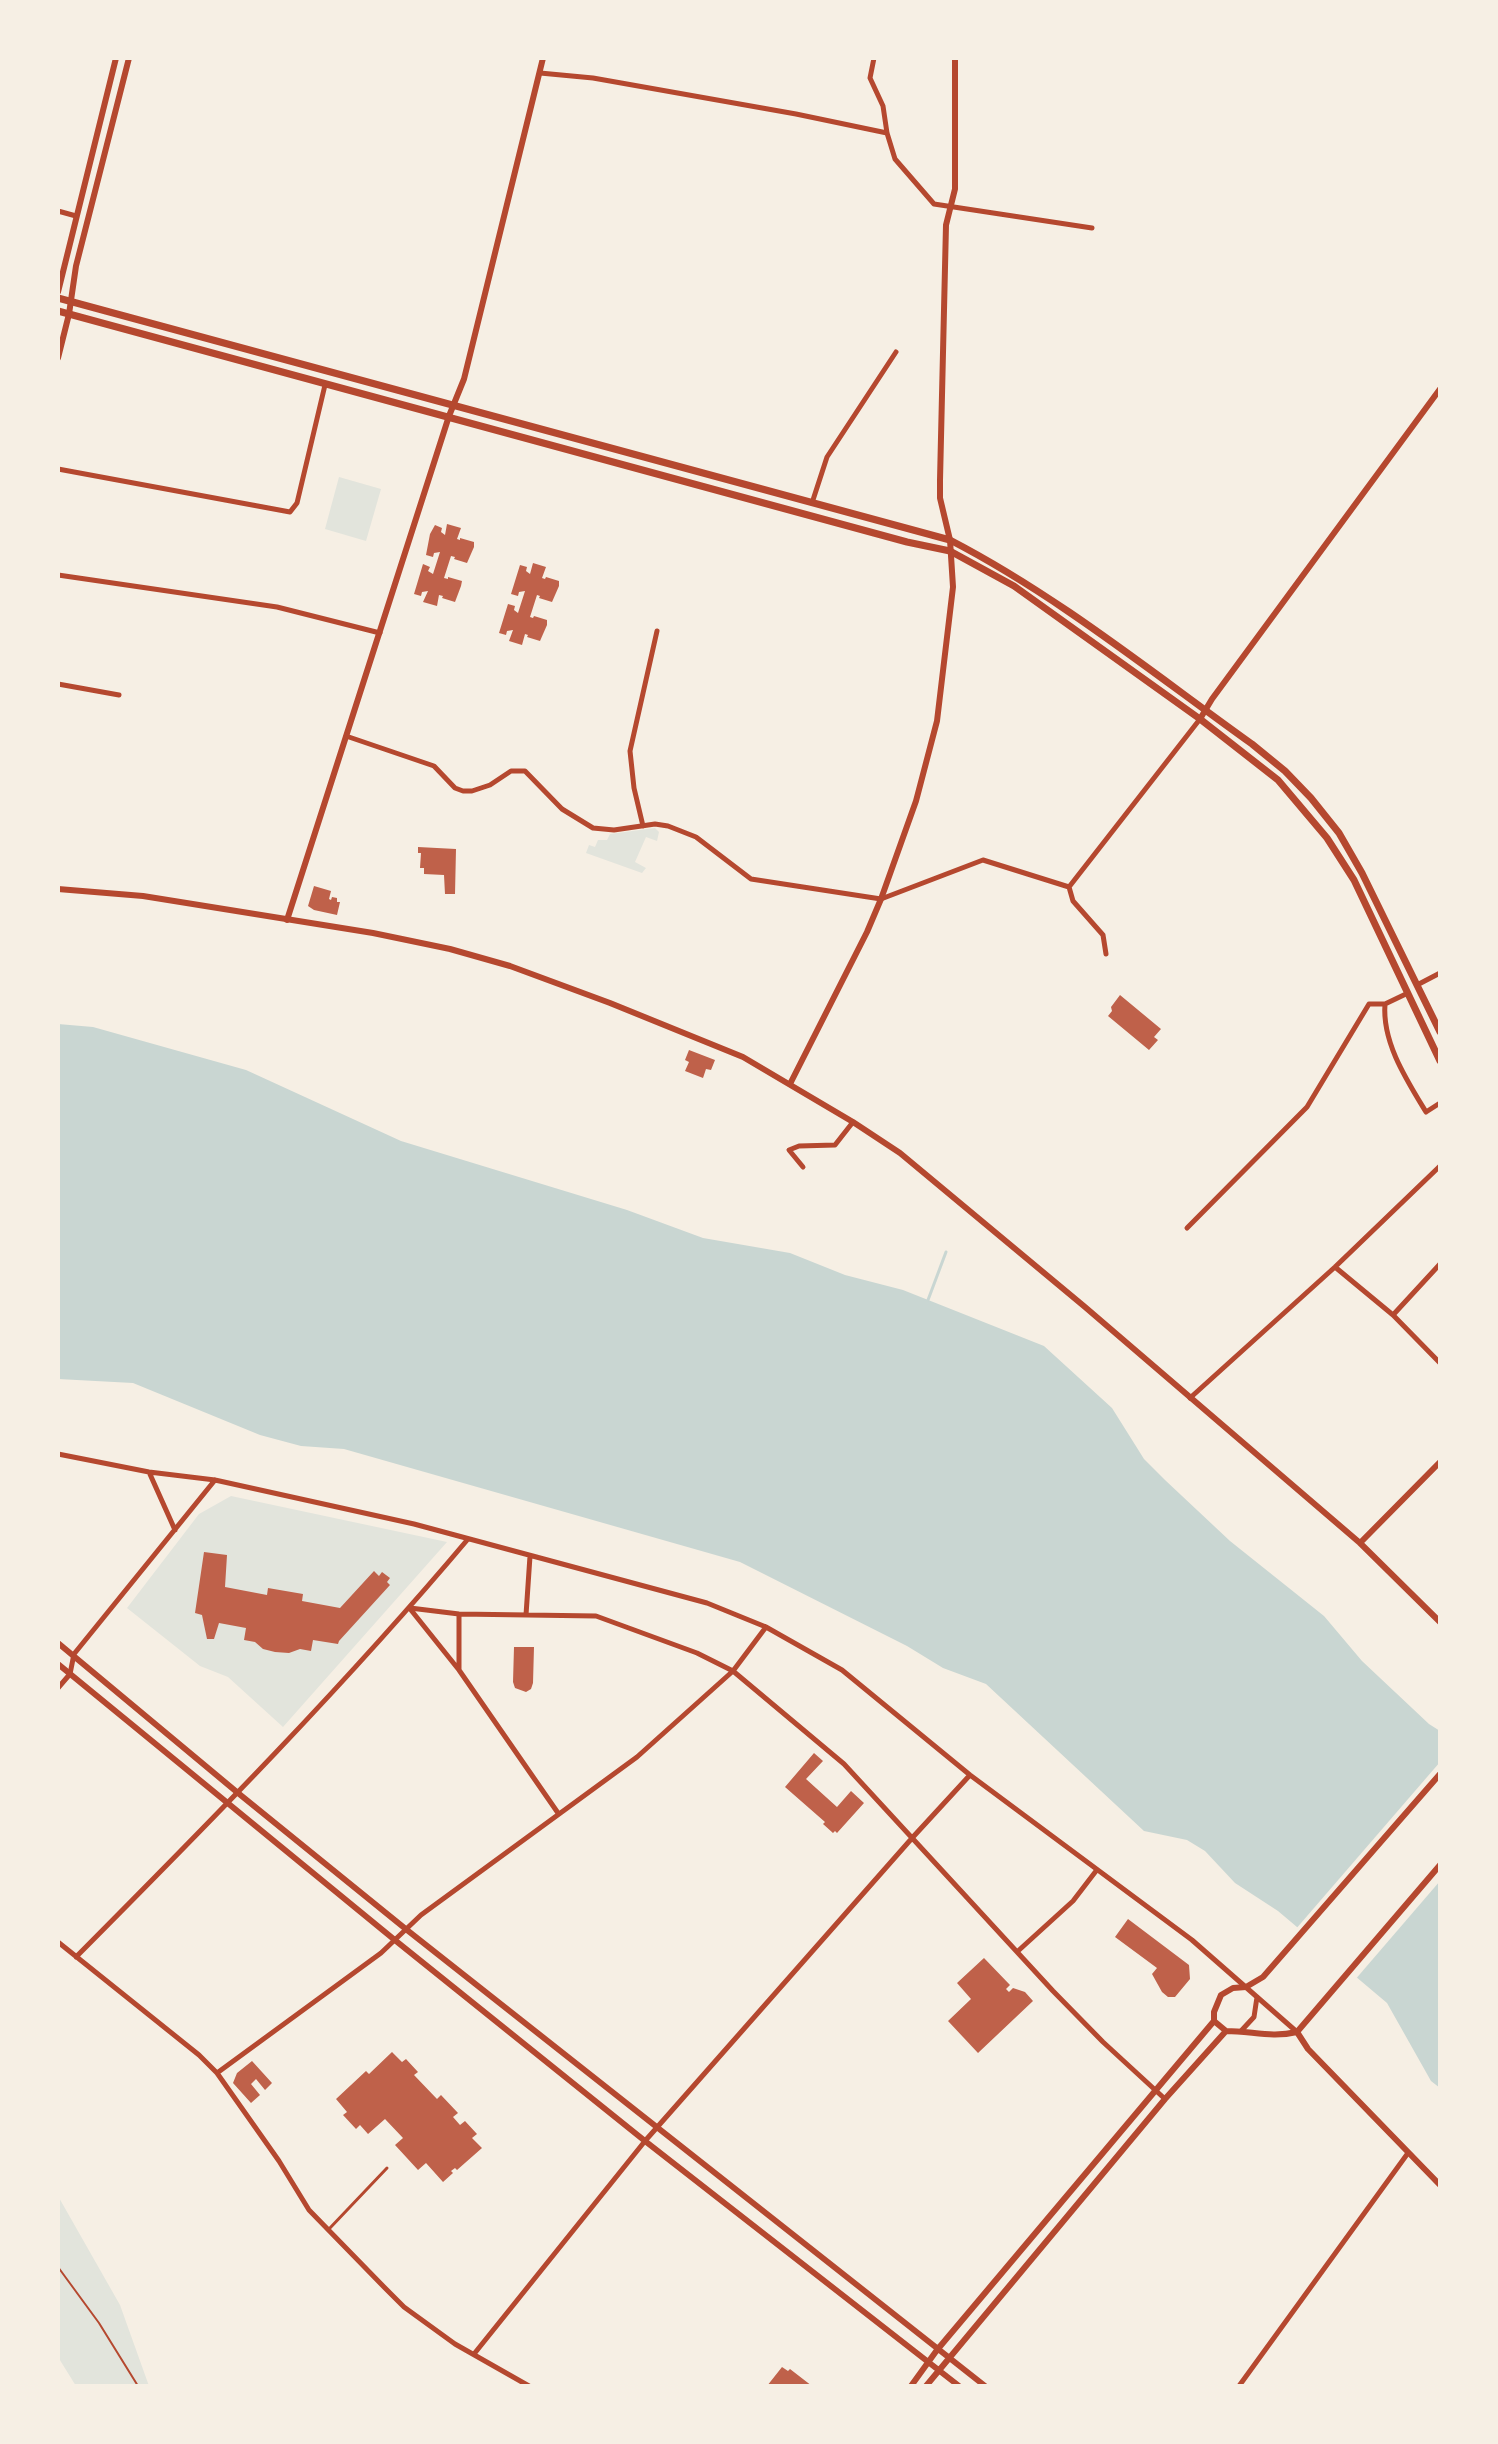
<!DOCTYPE html>
<html>
<head>
<meta charset="utf-8">
<style>
  body { margin:0 }
  #map { position:relative; width:1498px; height:2444px; overflow:hidden; background:#f6efe4; font-family:Inter,sans-serif }
  canvas { display:block }
  .frame { position:absolute; inset:0; border:60px solid #f6efe4; pointer-events:none }
</style>
</head>
<body>
<div id="map">
<canvas width="1498" height="2444"></canvas>
<div class="frame"></div>
</div>
<script>
const ctx = document.querySelector('canvas').getContext('2d');
ctx.lineJoin = 'round';
function fill(path, color) { ctx.fillStyle = color; ctx.fill(path, 'evenodd'); }
function trace(path, color, width, dash) { ctx.strokeStyle = color; ctx.lineWidth = width; ctx.lineCap = dash ? 'butt' : 'round'; ctx.setLineDash(dash || []); ctx.stroke(path); }
const green = new Path2D(`
  M339,477L381,489L366,541L325,529Z
  M655,828L659,832L657,841L646,837L635,862L646,868L642,873L586,853L589,845L595,847L598,840H607L610,834Z
  M231,1496L447,1542L283,1727L228,1677L200,1666L127,1608L199,1514Z
  M58,2196L120,2305L149,2386H76L58,2357Z`);
const water = new Path2D(`
  M58,1024L93,1027L246,1070L401,1141L627,1210L703,1238L790,1253L845,1275L903,1290L1044,1346L1112,1408L1144,1459L1165,1480L1230,1541L1324,1616L1362,1661L1429,1724L1440,1731V2088L1431,2081L1387,2003L1278,1911L1235,1883L1205,1851L1187,1840L1144,1831L986,1684L943,1668L907,1646L740,1562L344,1449L301,1446L260,1435L133,1383L58,1379Z`);
const pier = new Path2D(`
  M1440,1762V1881L1354,1981L1295,1930Z`);
const stream = new Path2D(`
  M928,1300L946,1252`);
const building = new Path2D(`
  M447,524L461,528L457,539L460,540V538L474,542V547L467,563L454,559L455,557L451,556L444,578L448,579V577L462,581L461,586L455,602L442,598L443,596L439,595L437,606L423,602L428,591L422,592L421,596L414,594L423,564L430,567L428,571L433,574L440,552L434,553L433,557L426,555L430,534L435,525L442,528L441,532L445,535Z
  M533,563L546,567L542,578L545,579L546,577L559,581V586L552,602L539,598L540,596L537,595L530,617L533,618L534,616L547,620V625L540,641L527,637L528,635L525,634L522,645L509,641L513,630L507,631L506,635L499,633L508,604L515,606L514,610L518,613L525,591L519,592L518,596L511,594L520,565L527,567L526,571L530,574Z
  M418,847L456,849L455,894H445L444,875L424,874V868H420L421,853H418Z
  M314,886L331,891L329,899L331,900L332,897L337,898V902H340L337,915L314,910L308,906Z
  M1120,995L1161,1029L1154,1037L1158,1040L1149,1050L1108,1016L1112,1011L1111,1007Z
  M689,1050L715,1060L711,1070L706,1069L703,1078L685,1071L689,1062L685,1060Z
  M204,1552L227,1555L225,1587L267,1595L268,1588L303,1594L302,1601L340,1608L374,1571L379,1576L382,1572L390,1578L387,1582L390,1585L339,1641L338,1644L313,1640L311,1651L300,1649L289,1653L275,1652L263,1649L255,1642L244,1640L246,1628L219,1623L214,1639H207L202,1615L195,1613Z
  M514,1647H534L533,1683L531,1689L526,1692L515,1688L513,1682Z
  M814,1753L823,1761L806,1779L837,1807L851,1791L864,1803L837,1833L835,1831L833,1833L823,1824L825,1822L785,1787Z
  M1128,1919L1189,1965L1190,1979L1175,1997H1168L1162,1992L1152,1974L1157,1968L1115,1937Z
  M984,1958L1010,1985L1006,1989L1009,1992L1013,1988L1025,1992L1033,2001L978,2053L948,2021L971,1999L957,1983Z
  M392,2052L402,2062L406,2059L418,2072L414,2075L437,2099L441,2095L458,2113L453,2117L460,2125L465,2121L477,2134L472,2138L482,2148L457,2170L455,2168L451,2171L453,2173L443,2182L426,2163L418,2170L395,2145L403,2138L385,2119L368,2134L360,2125L356,2129L343,2115L347,2112L336,2099L366,2071L369,2074Z
  M252,2061L272,2083L265,2090L256,2079L251,2084L260,2095L251,2103L233,2083L237,2073Z
  M782,2367L788,2371L790,2369L812,2386H767Z`);
const path = new Path2D(`
  M58,2267L99,2323L138,2386`);
const pedestrian = new Path2D(`
  M329,2229L387,2168`);
const minor = new Path2D(`
  M874,58L870,78L883,106L887,133L895,159L934,204L1092,228
  M540,73L593,78L796,114L887,133
  M58,211L76,216
  M58,469L290,512L297,503L325,385
  M812,503L827,457L896,352
  M58,575L277,607L380,633
  M58,684L119,695
  M346,736L434,766L455,788L463,791H472L490,785L511,771H525L562,809L593,828L614,830L655,824L668,826L696,837L751,879L881,899L983,860L1069,887
  M643,826L634,788L630,751L657,631
  M1069,887L1200,719
  M1069,887L1073,901L1103,935L1106,954
  M1417,985L1440,973
  M1385,1004C1382,1042 1406,1079 1426,1112L1440,1103
  M803,1167L789,1150L799,1146L835,1145L853,1122
  M1187,1228L1307,1107L1369,1004H1385L1408,993
  M1335,1267L1393,1315L1440,1363
  M1393,1315L1440,1264
  M1190,1398L1335,1267L1440,1166
  M58,1454L149,1472L215,1480L414,1524L707,1603L766,1627L842,1670L970,1775L1192,1940L1297,2032
  M149,1472L175,1530
  M410,1608L459,1614L596,1616L697,1653L733,1671L844,1764L1053,1991L1103,2042L1165,2099
  M411,1610L459,1670L558,1813
  M526,1615L530,1556
  M459,1669V1614
  M58,1688L70,1674L74,1654L215,1480
  M58,1942L199,2055L217,2073L279,2161L309,2210L384,2287L404,2307L455,2344L529,2386
  M1018,1951L1073,1901L1096,1871
  M76,1957C211,1821 345,1685 468,1539
  M1241,2031L1254,2017L1257,1997
  M217,2073L381,1953L421,1915L637,1757L733,1671L766,1627
  M474,2354L645,2141L913,1837L970,1775
  M1239,2386L1408,2153`);
const tertiary = new Path2D(`
  M1200,719L1212,699L1440,389
  M287,920L449,416L464,379L543,58
  M790,1084L867,932L881,899L916,801L937,721L953,587L950,540L940,498V480L946,225L955,189V58
  M1297,2032L1308,2049L1440,2185`);
const secondary = new Path2D(`
  M58,292L116,58
  M58,358L69,314L76,266L129,58
  M58,889L143,896L373,933L450,949L510,966L610,1003L743,1057L853,1122L900,1153L1085,1307L1360,1543L1440,1622
  M1360,1543L1440,1462
  M58,1643L238,1793L407,1930L985,2386
  M58,1664L396,1941L645,2141L959,2386
  M1440,1774L1263,1977L1246,1987L1233,1988L1221,1995L1214,2012V2021L1226,2031C1252,2031 1271,2038 1297,2032L1440,1865
  M911,2386L937,2350L1214,2021
  M926,2386L1165,2099L1226,2031`);
const primary = new Path2D(`
  M58,298L950,540C1058,596 1154,674 1252,744L1285,771L1311,798L1339,833L1362,873L1440,1032
  M58,311L907,542L950,551L1014,586L1200,719L1278,780L1327,838L1354,880L1440,1061`);
fill(green, '#e2e4dc');
fill(water, '#c9d6d2');
fill(pier, '#f6efe4');
trace(stream, '#c9d6d2', 3);
fill(building, '#bf614a');
trace(path, '#b5482f', 2);
trace(pedestrian, '#b5482f', 3);
trace(minor, '#b5482f', 5);
trace(tertiary, '#b5482f', 6);
trace(secondary, '#b5482f', 6);
trace(primary, '#b5482f', 7);
</script>
</body>
</html>
